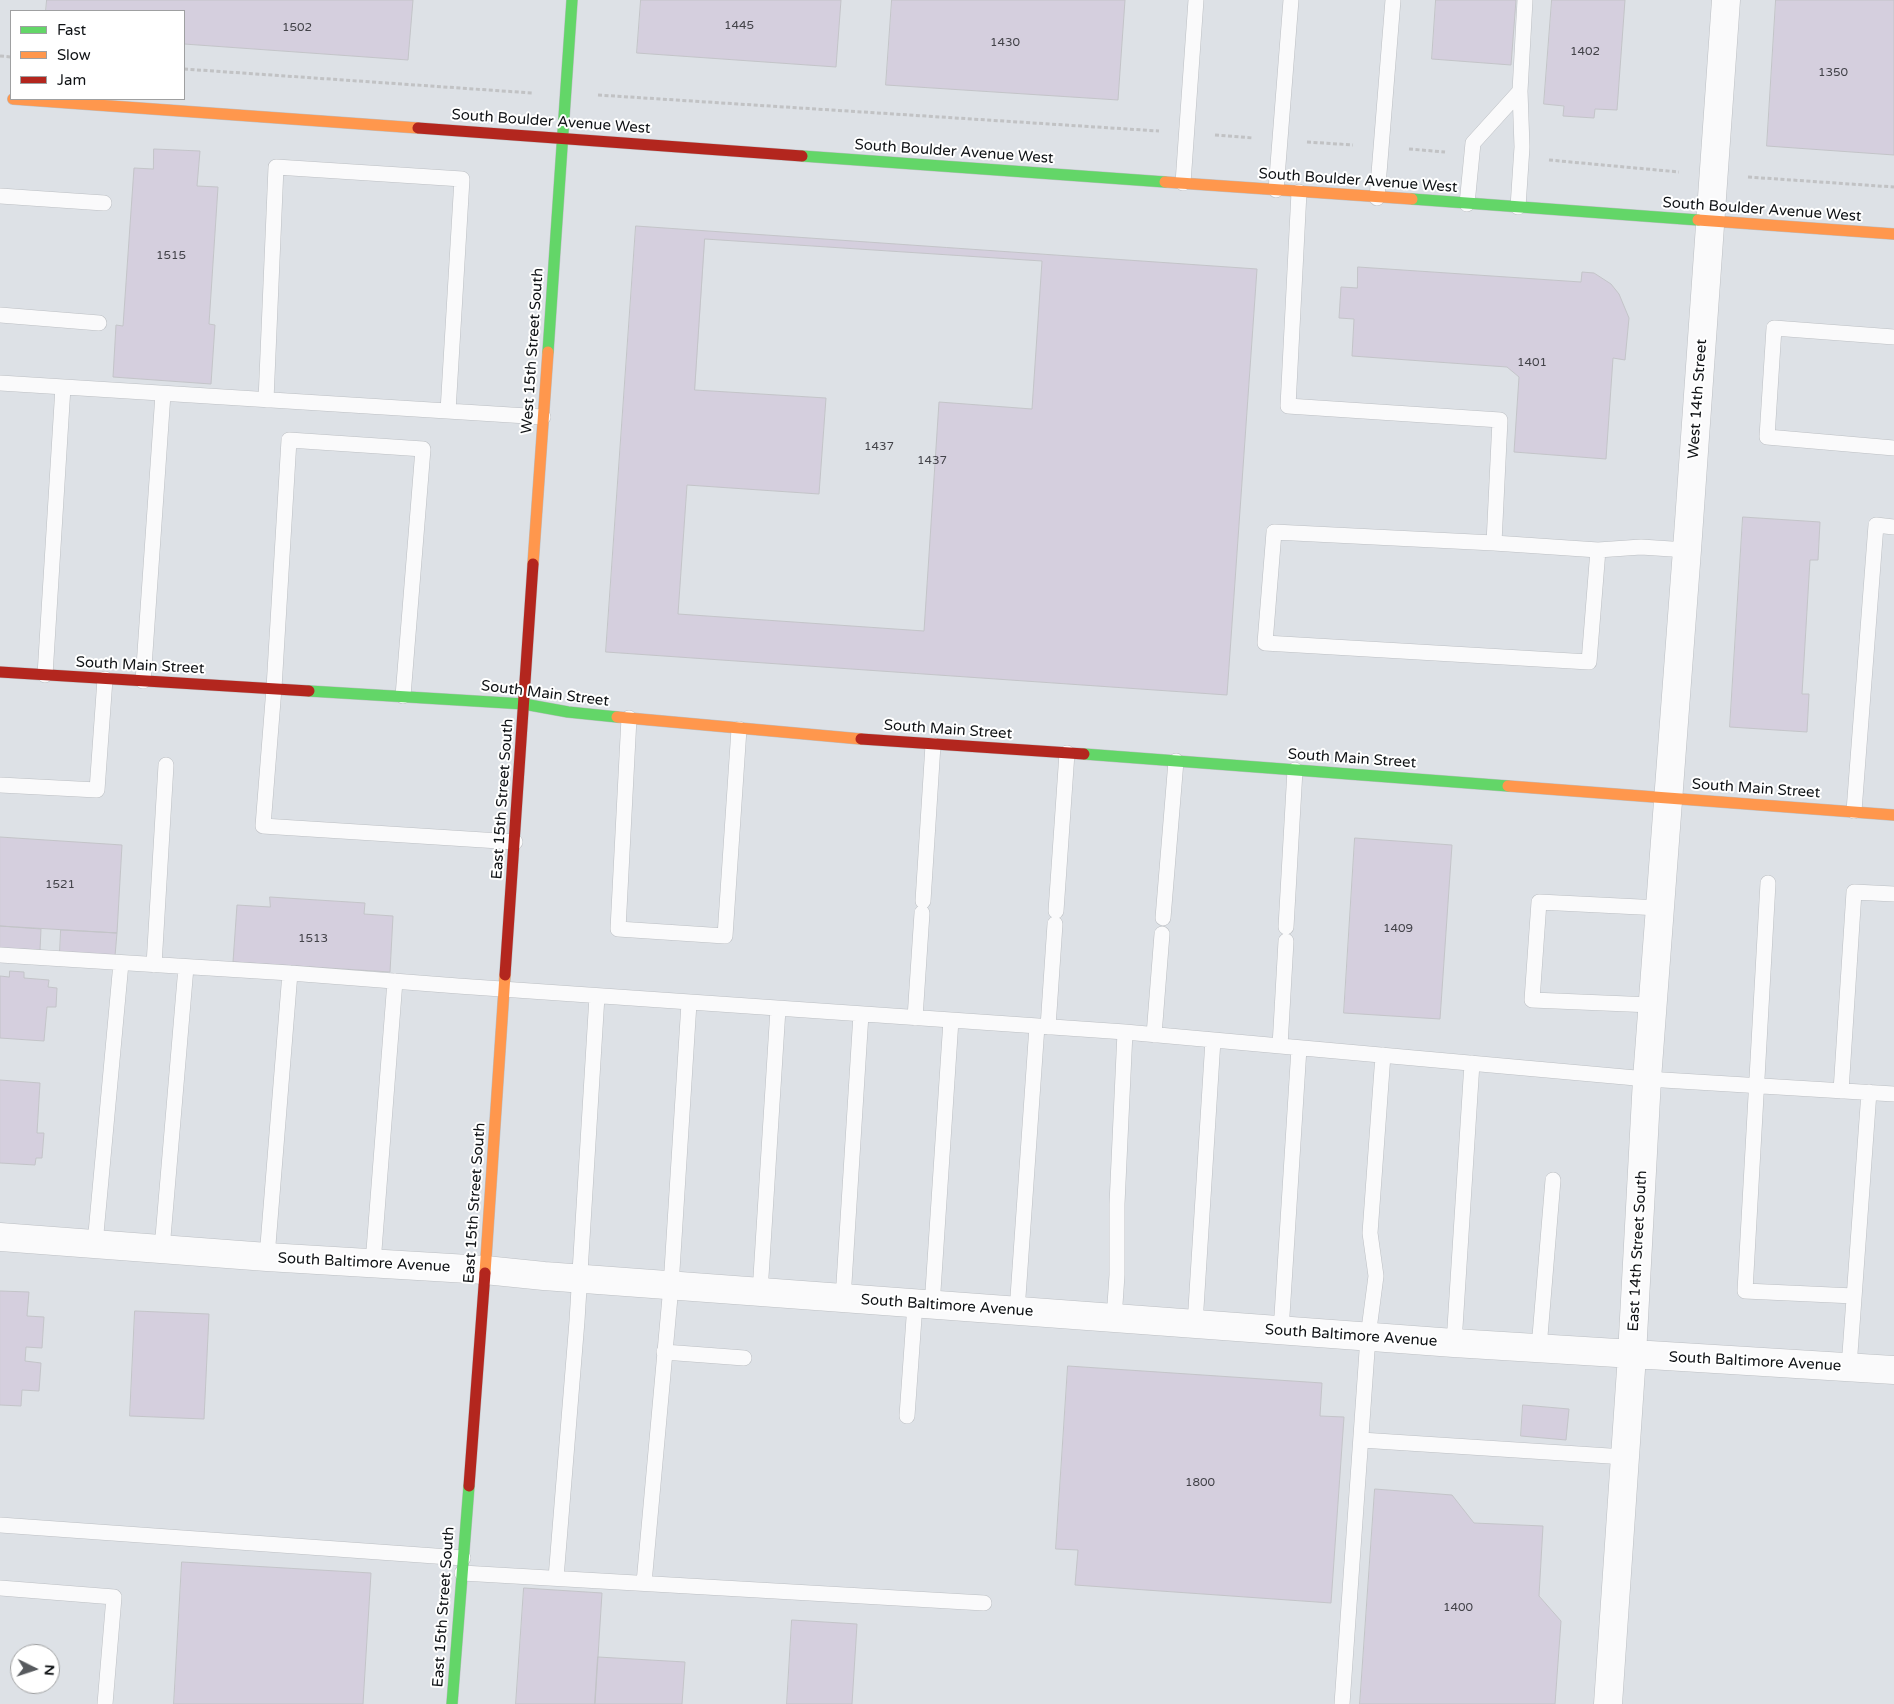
<!DOCTYPE html>
<html>
<head>
<meta charset="utf-8">
<style>
  body { margin:0 }
  #map { position:relative; width:1894px; height:1704px; overflow:hidden; background:#dde1e6; font-family:"Varela Round",sans-serif }
  canvas { display:block }
  .legend { position:absolute; left:10px; top:10px; width:175px; height:90px; box-sizing:border-box; background:#fff; border:1px solid #9fa0a1; margin:0; padding:6px 9px; list-style:none; font-size:15px; color:#0f1215 }
  .legend li { display:flex; align-items:center; gap:10px; height:25px }
  .legend b { width:25px; border:1px solid #9fa0a1 }
  .north { position:absolute; left:10px; top:1644px; width:50px; height:50px; box-sizing:border-box; background:#fff; border:1px solid #9fa0a1; border-radius:50%; rotate:94deg; font-size:14px; font-weight:700; line-height:20px; text-align:center; color:#0f1215 }
  .north::after { content:''; display:block; margin:auto; width:18px; height:22px; background:#575a5e; clip-path:polygon(50% 0,100% 100%,50% 72%,0 100%) }
</style>
</head>
<body>
<div id="map">
<canvas width="1894" height="1704"></canvas>
<ul class="legend">
<li><b style="height:6px;background:#63d668"></b>Fast</li>
<li><b style="height:6px;background:#ff974d"></b>Slow</li>
<li><b style="height:6px;background:#b3261e"></b>Jam</li>
</ul>
<div class="north">N</div>
</div>
<script>
const ctx = document.querySelector('canvas').getContext('2d');
ctx.lineJoin = 'round';
function fill(path, color) { ctx.fillStyle = color; ctx.fill(path, 'evenodd'); }
function trace(path, color, width, dash) { ctx.strokeStyle = color; ctx.lineWidth = width; ctx.lineCap = dash ? 'butt' : 'round'; ctx.setLineDash(dash || []); ctx.stroke(path); }
function label(font, color, halo, rows, align = 'center') {
  ctx.font = font + ' "Varela Round",sans-serif'; ctx.lineWidth = 4; ctx.setLineDash([]); ctx.textBaseline = 'middle'; ctx.strokeStyle = halo; ctx.fillStyle = color; for (const [text, x, y, turn = 0] of rows) {
    ctx.save(); ctx.translate(x, y); ctx.rotate((+turn || 0) * Math.PI / 180); ctx.textAlign = isNaN(turn) ? turn : align; if (halo) ctx.strokeText(text, 0, 0); ctx.fillText(text, 0, 0); ctx.restore();
  }
}
const building = new Path2D(`
  M47,0H413L408,60L184,44V11H46Z
  M641,0H841L836,67L637,53Z
  M892,0H1125L1118,100L886,85Z
  M1436,0H1516L1511,65L1432,59Z
  M1552,0H1625L1617,110L1595,109L1594,118L1563,116L1564,106L1544,104Z
  M1776,0H1894V155L1767,146Z
  M154,149L200,151L197,186L218,187L209,324L215,325L211,384L113,377L116,325L123,326L134,168L153,169Z
  M636,226L1257,269L1227,695L606,652Z
  M705,239L1042,261L1032,409L939,402L924,631L678,614L687,485L819,494L826,398L695,390Z
  M1358,267L1581,282L1582,272L1594,273L1611,284L1619,294L1629,318L1625,360L1613,358L1606,459L1514,452L1519,377L1507,367L1352,356L1354,319L1339,318L1341,287L1357,288Z
  M1743,517L1820,522L1818,560H1810L1802,694H1809L1807,732L1730,727Z
  M0,837L122,845L117,933L0,926Z
  M1355,838L1452,845L1440,1019L1344,1013Z
  M270,897L365,903L364,914L393,916L390,972L233,962L237,905L270,907Z
  M0,926L41,929L40,950L0,948Z
  M61,930L117,933L115,956L60,952Z
  M10,971L24,972V978L49,980L48,987L57,988L56,1007H47L44,1041L0,1038V976L9,977Z
  M0,1080L40,1083L37,1133H44L42,1158H36L35,1165L0,1163Z
  M0,1291L29,1292L27,1316L44,1317L42,1348L26,1347L25,1361L41,1363L39,1391L22,1390L21,1406L0,1405Z
  M135,1311L209,1314L204,1419L130,1416Z
  M1068,1366L1322,1383L1320,1416L1344,1417L1331,1603L1075,1585L1078,1550L1056,1549Z
  M1523,1405L1569,1409L1566,1440L1521,1436Z
  M1375,1489L1452,1495L1474,1523L1543,1526L1539,1596L1561,1621L1555,1704H1360Z
  M182,1562L371,1573L363,1704H174Z
  M524,1588L602,1593L595,1704H516Z
  M792,1620L857,1624L852,1704H787Z
  M598,1657L685,1662L682,1704H595Z`);
const path = new Path2D(`
  M0,56L11,57
  M184,69L532,93
  M598,95L1159,131
  M1215,135L1253,138
  M1307,142L1353,145
  M1409,149L1445,152
  M1549,160L1679,172
  M1748,177L1894,187`);
const lane = new Path2D(`
  M1183,183L1196,0
  M1276,190L1291,0
  M1299,192L1288,406L1500,420L1494,543L1598,550L1641,547L1687,550
  M0,196L104,203
  M1377,198L1393,0
  M1467,204L1473,143L1520,91
  M1518,207L1522,147L1520,91L1525,0
  M0,315L99,323
  M1894,337L1774,328L1767,437L1894,448
  M0,383L543,417
  M266,400L276,167L462,179L448,411
  M1494,543L1274,532L1265,643L1589,662L1598,550
  M45,675L63,387
  M143,681L163,394
  M403,696L423,449L289,440L274,688L263,826L515,842
  M629,718L618,929L725,936L739,729
  M0,785L97,790L105,679
  M1854,811L1876,525L1894,527
  M1768,883L1745,1291L1854,1296
  M923,901L933,745
  M1056,911L1067,753
  M1163,918L1176,761
  M1286,927L1295,770
  M0,955L290,973L458,986L1125,1032L1647,1079L1894,1094
  M154,965L166,765
  M1652,1005L1532,1000L1539,902L1660,908
  M915,1018L922,913
  M1048,1027L1055,924
  M1154,1035L1162,934
  M1280,1046L1286,941
  M1841,1091L1854,892L1894,894
  M95,1244L121,963
  M162,1249L186,967
  M267,1257L290,973
  M373,1263L395,981
  M760,1292L778,1009
  M843,1299L861,1014
  M932,1306L951,1020
  M1017,1311L1037,1026
  M1114,1319L1117,1275V1204L1125,1032
  M1195,1324L1213,1040
  M1281,1331L1299,1048
  M1454,1343L1472,1063
  M1539,1348L1553,1180
  M664,1352L744,1358
  M1849,1367L1869,1092
  M907,1416L915,1304
  M1361,1440L1625,1457
  M0,1525L463,1558
  M462,1573L984,1603
  M556,1578L577,1321L597,996
  M644,1583L671,1286L689,1003
  M0,1588L114,1597L105,1704
  M1342,1704L1368,1337L1376,1276L1370,1233L1383,1055`);
const street = new Path2D(`
  M0,1237L267,1257L485,1270L544,1276L1454,1343L1894,1370
  M1608,1704L1632,1355L1647,1079L1687,550L1726,0`);
const fast = new Path2D(`
  M802,156L1165,182
  M1412,199L1698,220
  M548,352L572,0
  M309,691L524,704L568,712L617,717
  M1084,754L1508,786
  M452,1704L469,1486`);
const slow = new Path2D(`
  M13,99L418,128
  M1165,182L1412,199
  M1698,220L1894,234
  M533,564L548,352
  M617,717L861,739
  M1508,786L1894,815
  M485,1273L505,975`);
const jam = new Path2D(`
  M418,128L802,156
  M0,672L309,691
  M861,739L1084,754
  M505,975L533,564
  M469,1486L485,1273`);
const numberNames = [
  ["1445",739,26],
  ["1502",297,28],
  ["1430",1005,43],
  ["1402",1585,52],
  ["1350",1833,73],
  ["1515",171,256],
  ["1401",1532,363],
  ["1437",879,447],
  ["1437",932,461],
  ["1521",60,885],
  ["1409",1398,929],
  ["1513",313,939],
  ["1800",1200,1483],
  ["1400",1458,1608]
];
const streetNames = [
  ["South Boulder Avenue West",551,122,4],
  ["South Boulder Avenue West",954,152,4],
  ["South Boulder Avenue West",1358,181,4],
  ["South Boulder Avenue West",1762,210,4],
  ["West 15th Street South",533,351,-86],
  ["West 14th Street",1698,399,-86],
  ["South Main Street",140,666,3],
  ["South Main Street",545,694,7],
  ["South Main Street",948,730,4],
  ["South Main Street",1352,759,4],
  ["South Main Street",1756,789,4],
  ["East 15th Street South",503,799,-86],
  ["East 15th Street South",475,1203,-86],
  ["East 14th Street South",1638,1251,-87],
  ["South Baltimore Avenue",364,1263,3],
  ["South Baltimore Avenue",947,1306,4],
  ["South Baltimore Avenue",1351,1336,4],
  ["South Baltimore Avenue",1755,1362,3],
  ["East 15th Street South",444,1607,-86]
];
fill(building, '#d5cfde');
trace(building, '#c3c4c8', 1);
trace(lane, '#bcbfc3', 16);
trace(street, '#bcbfc3', 29);
trace(fast, '#bcbfc3', 12);
trace(slow, '#bcbfc3', 12);
trace(jam, '#bcbfc3', 12);
trace(path, '#c1c2c4', 3, [4, 2.5]);
trace(lane, '#fafafb', 15);
trace(street, '#fafafb', 28);
trace(fast, '#63d668', 11);
trace(slow, '#ff974d', 11);
trace(jam, '#b3261e', 11);
label('12px', '#424248', null, numberNames);
label('15px', '#0f1215', '#fff', streetNames);
</script>
</body>
</html>
